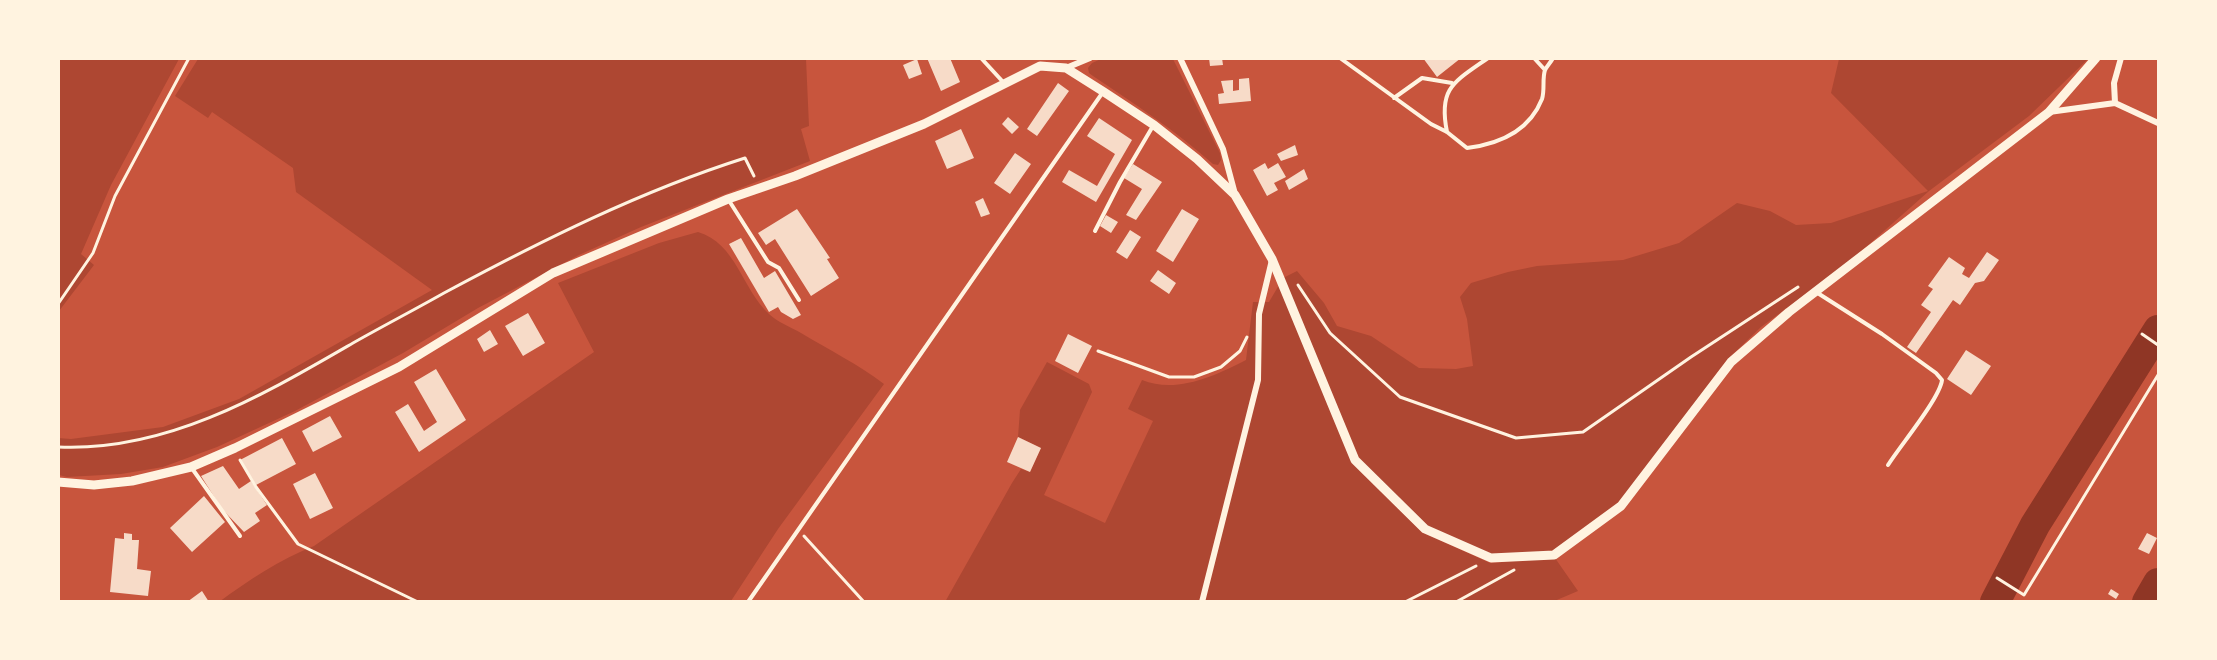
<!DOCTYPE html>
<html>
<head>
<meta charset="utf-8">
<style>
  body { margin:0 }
  #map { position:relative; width:2217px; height:660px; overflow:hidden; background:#c8553d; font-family:"Playfair Display",serif }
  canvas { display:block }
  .frame { position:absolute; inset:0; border:60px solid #fff3e0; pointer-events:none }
</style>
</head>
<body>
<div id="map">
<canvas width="2217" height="660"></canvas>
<div class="frame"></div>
</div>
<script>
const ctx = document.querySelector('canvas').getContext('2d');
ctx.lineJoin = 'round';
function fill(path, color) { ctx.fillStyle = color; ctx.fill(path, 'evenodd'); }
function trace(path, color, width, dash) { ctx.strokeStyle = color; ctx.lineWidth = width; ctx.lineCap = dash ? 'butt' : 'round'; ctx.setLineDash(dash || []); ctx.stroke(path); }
const green = new Path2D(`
  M1103,58L1173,59L1220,153L1221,160L1218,165L1213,164C1176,131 1135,104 1093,76L1089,73L1088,68L1092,63Z
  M58,59H179L111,185L81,254L94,265L59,311Z
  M198,59H806L809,126L801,129L810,161L641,227L579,255L478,308L403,353L295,411L217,447L163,467L121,474L67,477L59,475L58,438L71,439L163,427L239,399L432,290L296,192L293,168L212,112L208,118L175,96Z
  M1839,59H2088L2029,116L1929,191L1848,263L1761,327L1727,360L1619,503L1552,551L1490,556L1425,526L1357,458L1283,278L1297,271L1324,303L1337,326L1371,336L1419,368L1456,369L1473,366L1467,319L1460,297L1471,283L1508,272L1537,266L1623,260L1679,243L1737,203L1770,211L1796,225L1831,223L1928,191L1831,93Z
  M698,232C736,243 742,289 769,314C777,322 791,327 801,333C829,350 858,364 884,384L778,529L731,601L219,602C249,580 279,560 314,546L594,352L558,283L659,243Z
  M1279,285L1352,462L1422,532L1490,563L1555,558L1578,591L1552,602H945L1012,483L1021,469L1030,472L1041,448L1018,437L1020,410L1047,362L1089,384L1092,392L1044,495L1105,523L1153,421L1128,409L1142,380C1176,394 1215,376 1246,360L1253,302H1269Z`);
const river = new Path2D(`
  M1995,602L2035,525L2158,330
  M2147,602L2158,583`);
const building = new Path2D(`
  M927,58H950L960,82L941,91Z
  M1209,58H1222L1223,65L1210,66Z
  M1423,58H1461L1437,77Z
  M917,59L922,74L909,79L903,65Z
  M1249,78L1251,101L1219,104L1218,94L1224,93L1221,81L1233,80V91L1239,90V79Z
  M1058,83L1069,91L1037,136L1027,129Z
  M1008,117L1019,127L1012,134L1002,124Z
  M1099,118L1132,140L1096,202L1062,182L1069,170L1097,186L1115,154L1087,136Z
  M961,129L974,158L947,169L935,141Z
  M1295,145L1298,155L1281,161L1277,154Z
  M1015,153L1031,164L1010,194L994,183Z
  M1265,163L1268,169L1278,163L1286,177L1274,183L1278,190L1267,196L1253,170Z
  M1133,164L1162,182L1136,220L1126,215L1142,189L1124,178Z
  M1304,169L1308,179L1289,190L1285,181Z
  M983,198L990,214L981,217L975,202Z
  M797,209L830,258L827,259L839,278L811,296L775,239L766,245L758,233Z
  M1182,209L1199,219L1173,262L1156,251Z
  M1106,215L1118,222L1111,233L1100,226Z
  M1130,230L1141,237L1127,259L1116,252Z
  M741,238L764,278L775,271L801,315L793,319L781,312L778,307L769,312L729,244Z
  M1987,252L1999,260L1984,281L1975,283L1960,305L1953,300L1916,353L1907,347L1931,312L1921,305L1933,289L1928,286L1949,257L1965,268L1962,274L1969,278Z
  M1158,270L1176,283L1169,294L1150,281Z
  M528,313L545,343L523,356L505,326Z
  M490,330L498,344L484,352L477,339Z
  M1068,334L1092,346L1078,373L1055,361Z
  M1966,350L1991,366L1971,395L1947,379Z
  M436,369L466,420L419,452L395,412L408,404L424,431L437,422L414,382Z
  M330,416L342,437L313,452L302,431Z
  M1018,437L1041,448L1030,472L1007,462Z
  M282,438L296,464L256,485L240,460Z
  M223,466L239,489L251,481L267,505L255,513L260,521L244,532L222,509L201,476Z
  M315,473L333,508L310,519L293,484Z
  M204,496L225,522L192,552L170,528Z
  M124,533L132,534V540H139L137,569L151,571L148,596L110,592L115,538L124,539Z
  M2147,533L2157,538L2149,554L2138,549Z
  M2111,589L2119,594L2116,599L2108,594Z
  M202,591L209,602H187Z`);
const path = new Path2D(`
  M1298,285L1330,333L1400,397L1516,438L1583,432L1691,357L1798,287
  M58,304L93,253L115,196L189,58
  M2142,334L2158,345
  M1098,351L1169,377H1194L1221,367L1240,351L1247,337
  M58,447C167,452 263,395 353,343C383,326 414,310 444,293C541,241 641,191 745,158L754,176
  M240,460L256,487L298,544L418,602
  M804,536L864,602
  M1997,578L2024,595L2158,375
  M1405,602L1476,566
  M1456,602L1514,570`);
const service = new Path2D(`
  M981,58L1004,83
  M1340,58L1431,124L1447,132L1467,148C1499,144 1529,132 1542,99C1545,90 1542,79 1545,70C1547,66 1551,62 1553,58
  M1534,58L1545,70
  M1394,98L1422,78L1452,83
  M1447,132C1438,88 1454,82 1488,58
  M728,199L768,262L779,268L799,300
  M1095,231L1120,182L1153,126
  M1816,292L1882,334L1936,373L1942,380C1940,398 1900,446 1888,465
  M191,467L240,536
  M748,602L1103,92`);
const minor = new Path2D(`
  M1180,58L1223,149L1235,194
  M1066,68L1090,58
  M2115,103L2114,83L2121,58
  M2049,112L2115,103L2158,123
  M1202,602L1258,380L1259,314L1272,260`);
const tertiary = new Path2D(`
  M58,482L94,485L132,481L191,467L235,448L399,367L553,273L728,199L795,176L924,124L1040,66L1066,68L1104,92L1154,125L1197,159L1235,195L1272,259L1355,460L1425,529L1491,558L1554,555L1621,506L1731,362L1789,312L2049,112L2096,58`);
fill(green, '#ae4732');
trace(river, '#8f3625', 30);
fill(building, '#f7dbc8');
trace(path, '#fff3e0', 3);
trace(service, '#fff3e0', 4);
trace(minor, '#fff3e0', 6);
trace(tertiary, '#fff3e0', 9);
</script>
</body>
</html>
